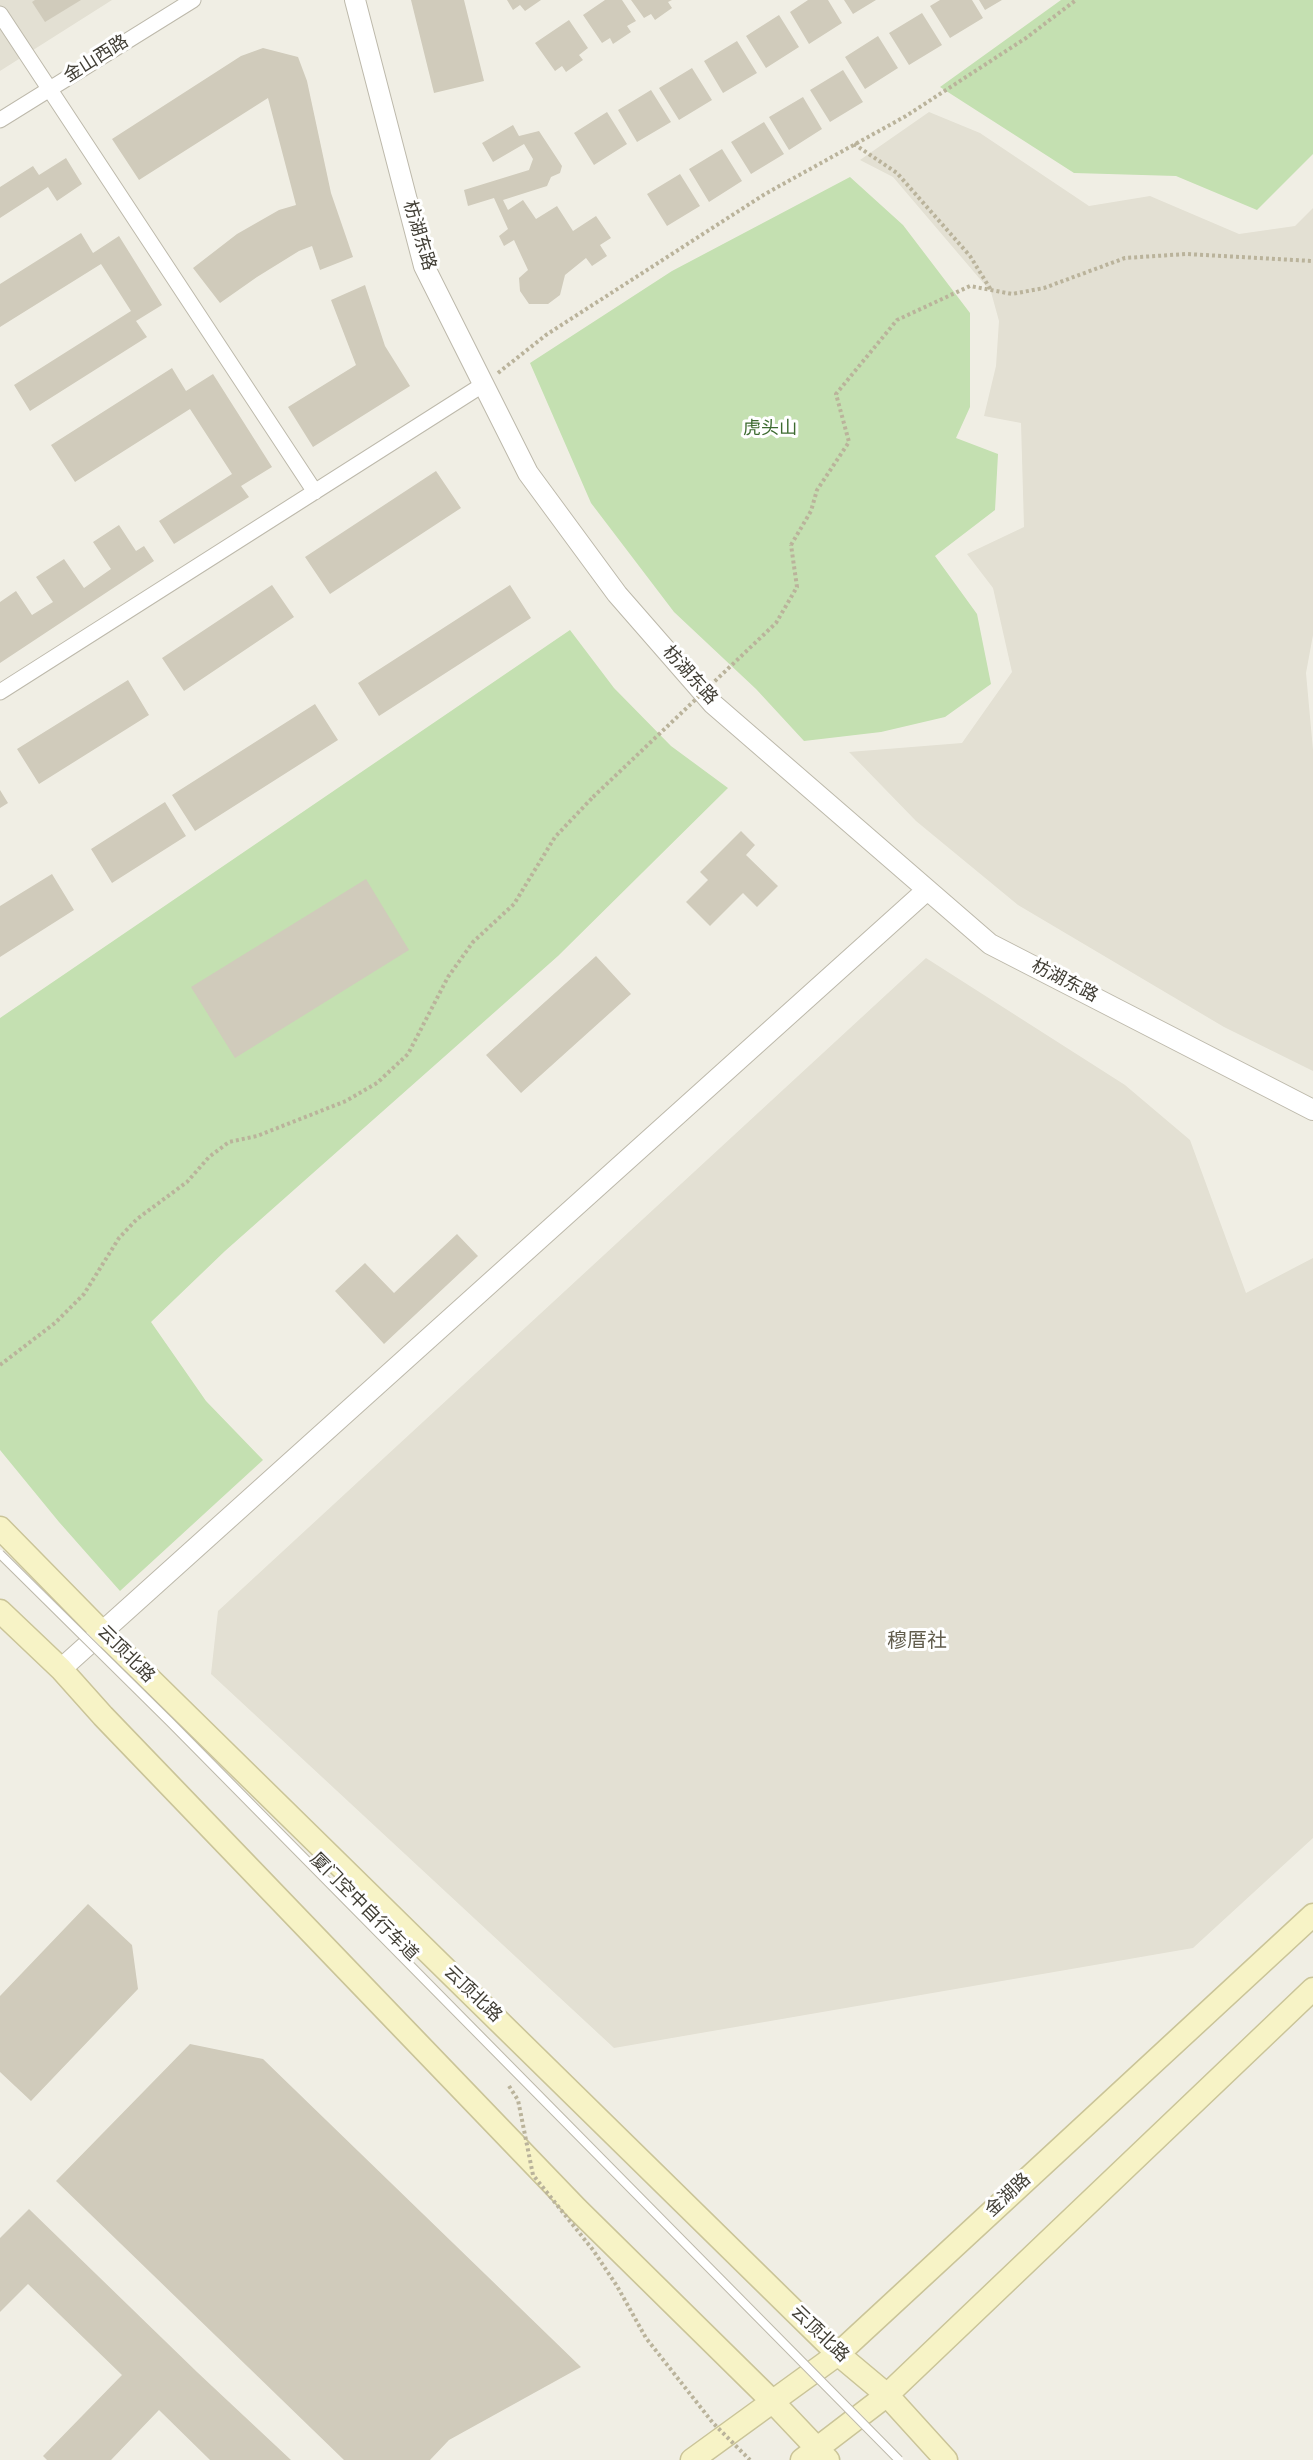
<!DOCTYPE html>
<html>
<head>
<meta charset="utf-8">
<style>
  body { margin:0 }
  canvas { display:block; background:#f0eee4 }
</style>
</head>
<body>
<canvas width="1313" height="2460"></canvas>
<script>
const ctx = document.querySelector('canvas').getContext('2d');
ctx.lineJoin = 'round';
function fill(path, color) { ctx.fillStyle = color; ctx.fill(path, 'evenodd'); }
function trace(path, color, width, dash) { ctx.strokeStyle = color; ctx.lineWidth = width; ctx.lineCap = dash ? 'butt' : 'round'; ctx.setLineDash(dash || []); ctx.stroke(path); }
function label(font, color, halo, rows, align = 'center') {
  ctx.font = font + ' "Source Sans 3","Noto Sans SC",sans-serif'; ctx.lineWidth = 6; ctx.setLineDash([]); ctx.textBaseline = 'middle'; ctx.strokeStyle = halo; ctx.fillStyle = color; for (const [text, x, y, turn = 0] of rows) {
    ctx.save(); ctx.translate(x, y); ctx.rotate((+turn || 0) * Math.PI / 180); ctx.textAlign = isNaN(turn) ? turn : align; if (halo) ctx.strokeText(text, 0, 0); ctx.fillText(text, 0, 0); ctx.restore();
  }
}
const residential = new Path2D(`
  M0,0H112L0,71Z
  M929,112L980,133L1089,206L1150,196L1239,234L1295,226L1313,208V635L1306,673L1313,750V1071L1224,1027L1018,905L916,821L849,752L962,743L1012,672L993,588L967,554L1024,527L1021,423L984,416L996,366L999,321L991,292L893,177L860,160Z
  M926,958L1125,1085L1190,1140L1246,1293L1313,1258V1838L1193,1948L614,2048L211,1674L218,1611Z`);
const green = new Path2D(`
  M1061,0H1313V154L1257,210L1176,176L1074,173L940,87Z
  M850,177L903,225L970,313V407L956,438L998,454L995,510L935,556L977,614L991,684L945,717L881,732L804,741L756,689L674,612L591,503L530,363L672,271Z
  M570,630L614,688L671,746L728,788L558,956L225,1251L151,1322L206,1401L263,1460L120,1591L59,1522L0,1450V1018Z`);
const building = new Path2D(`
  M35,0H81L45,22L32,2Z
  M411,0H464L484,81L434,93Z
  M507,0H541L525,11L520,5L513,10Z
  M605,0H622L636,21L627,26L631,32L613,44L610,38L602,43L583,15Z
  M631,0H672L668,2L672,8L655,20L651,14L644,18Z
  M808,0H828L842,23L809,44L790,12Z
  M844,0H876L853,14Z
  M940,0H972L983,18L950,38L930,6Z
  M979,0H1002L985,10Z
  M922,13L942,45L909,65L889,33Z
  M779,15L799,47L766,68L746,36Z
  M569,20L588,48L579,55L583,60L566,72L562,66L555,71L535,43Z
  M878,36L898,68L865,89L845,57Z
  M737,41L757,73L723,93L704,61Z
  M263,48L298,57L307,81L331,193L353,257L320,270L312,246L299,251L257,277L220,303L193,268L237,234L279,210L296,205L268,98L139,180L112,139L241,56Z
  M692,68L712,100L679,120L659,88Z
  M843,70L863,102L830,122L810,90Z
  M651,90L671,122L637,142L618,110Z
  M803,97L822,129L789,150L769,117Z
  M607,112L627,144L594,165L574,133Z
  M764,122L784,154L751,174L731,142Z
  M513,125L519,136L539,131L562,166L560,173L551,177L547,186L503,200L508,210L523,200L536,219L557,206L573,231L596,216L611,238L600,245L607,256L592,266L586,258L565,275L560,295L548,304H529L520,291L519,278L528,270L514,240L504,246L499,236L508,229L494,198L468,206L464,190L529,170L533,159L524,144L493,162L482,143Z
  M722,149L742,181L709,202L689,169Z
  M66,158L82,184L57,201L48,187L0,218V187L33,166L39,175Z
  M680,174L700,206L667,226L647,194Z
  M81,233L93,253L119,236L162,305L136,321L147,337L30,411L14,385L131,311L101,264L0,327V284Z
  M365,285L385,346L410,386L313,447L288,407L356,365L331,300Z
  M172,368L186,391L213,374L272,467L241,486L249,497L174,544L159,521L232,474L190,409L75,482L51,445Z
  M436,471L461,508L330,594L305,557Z
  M119,525L136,551L144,546L154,561L0,663V602L16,591L32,615L53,602L36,577L64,559L84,588L111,569L93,542Z
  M272,585L294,617L184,691L162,658Z
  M510,585L531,618L379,716L358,683Z
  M128,680L149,715L39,784L17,749Z
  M315,704L338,740L195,831L172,795Z
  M0,790L8,803L0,808Z
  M165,802L186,836L112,883L91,849Z
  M741,831L755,845L746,855L778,886L757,907L743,893L710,926L686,902L708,880L700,872Z
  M52,874L74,910L0,957V906Z
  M366,879L409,950L235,1058L191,987Z
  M596,956L631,994L521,1093L486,1055Z
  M457,1234L478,1256L384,1344L335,1291L365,1263L394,1293Z
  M88,1904L132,1945L138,1989L31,2101L0,2072V1996Z
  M190,2044L263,2059L581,2367L449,2440L430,2460H344L56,2181Z
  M29,2209L197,2372L291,2460H210L159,2410L111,2460H47L43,2456L122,2375L28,2284L0,2312V2238Z`);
const path = new Path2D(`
  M854,144L897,173L970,256L991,290
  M498,373L546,335L765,194L906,116L1026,38L1076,0
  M791,545L811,511L817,490L849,442L836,394L897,320L970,286L1012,294L1044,288L1125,258L1186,254L1313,261
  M0,1365L55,1323L84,1294L119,1238L137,1219L187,1182L209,1157L229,1142L257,1136L346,1101L377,1083L408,1054L448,977L473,942L514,904L555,837L593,797`);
const minor = new Path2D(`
  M0,14L315,492
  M0,120L193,0
  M0,692L484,384`);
const tertiary = new Path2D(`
  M355,0L424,266L528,473L617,594L713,704L990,944L1313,1110
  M61,1669L927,890`);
const secondary = new Path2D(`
  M0,1528L103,1633L838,2354L887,2395L946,2460
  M0,1611L61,1669L103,1716L577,2209L773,2402L828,2460
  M692,2460L838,2354L1313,1915
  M802,2460L887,2395L1313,1989`);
const pathBridge = new Path2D(`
  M593,797L776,623L797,587L791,545
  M509,2086L518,2100L533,2175L593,2250L617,2286L646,2338L713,2423L750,2460`);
const serviceBridge = new Path2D(`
  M0,1554L170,1722L899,2460`);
const streetNames = [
  ["金山西路",97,60,-32],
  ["枋湖东路",418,236,73],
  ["枋湖东路",689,676,48],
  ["枋湖东路",1064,982,27],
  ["云顶北路",125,1655,45],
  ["厦门空中自行车道",363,1908,45],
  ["云顶北路",472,1995,44],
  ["金湖路",1009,2196,-43],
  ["云顶北路",819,2335,44]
];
const parkNames = [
  ["虎头山",770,430]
];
const neighbourhoodNames = [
  ["穆厝社",917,1643]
];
fill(residential, '#e3e0d3');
fill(green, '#c4e0b1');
fill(building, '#d0cbbb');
trace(minor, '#bdb9ab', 17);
trace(tertiary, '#bdb9ab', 22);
trace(secondary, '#cac498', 25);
trace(path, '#bab39b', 4, [3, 3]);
trace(minor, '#fff', 15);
trace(tertiary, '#fff', 20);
trace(secondary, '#f7f3c6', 22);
trace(serviceBridge, '#bdb9ab', 10, []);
trace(pathBridge, '#bab39b', 4, [3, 3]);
trace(serviceBridge, '#fff', 8);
label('18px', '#413e35', '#fff', streetNames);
label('18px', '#3d6b30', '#fff', parkNames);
label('20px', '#625d4d', '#fff', neighbourhoodNames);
</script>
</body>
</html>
